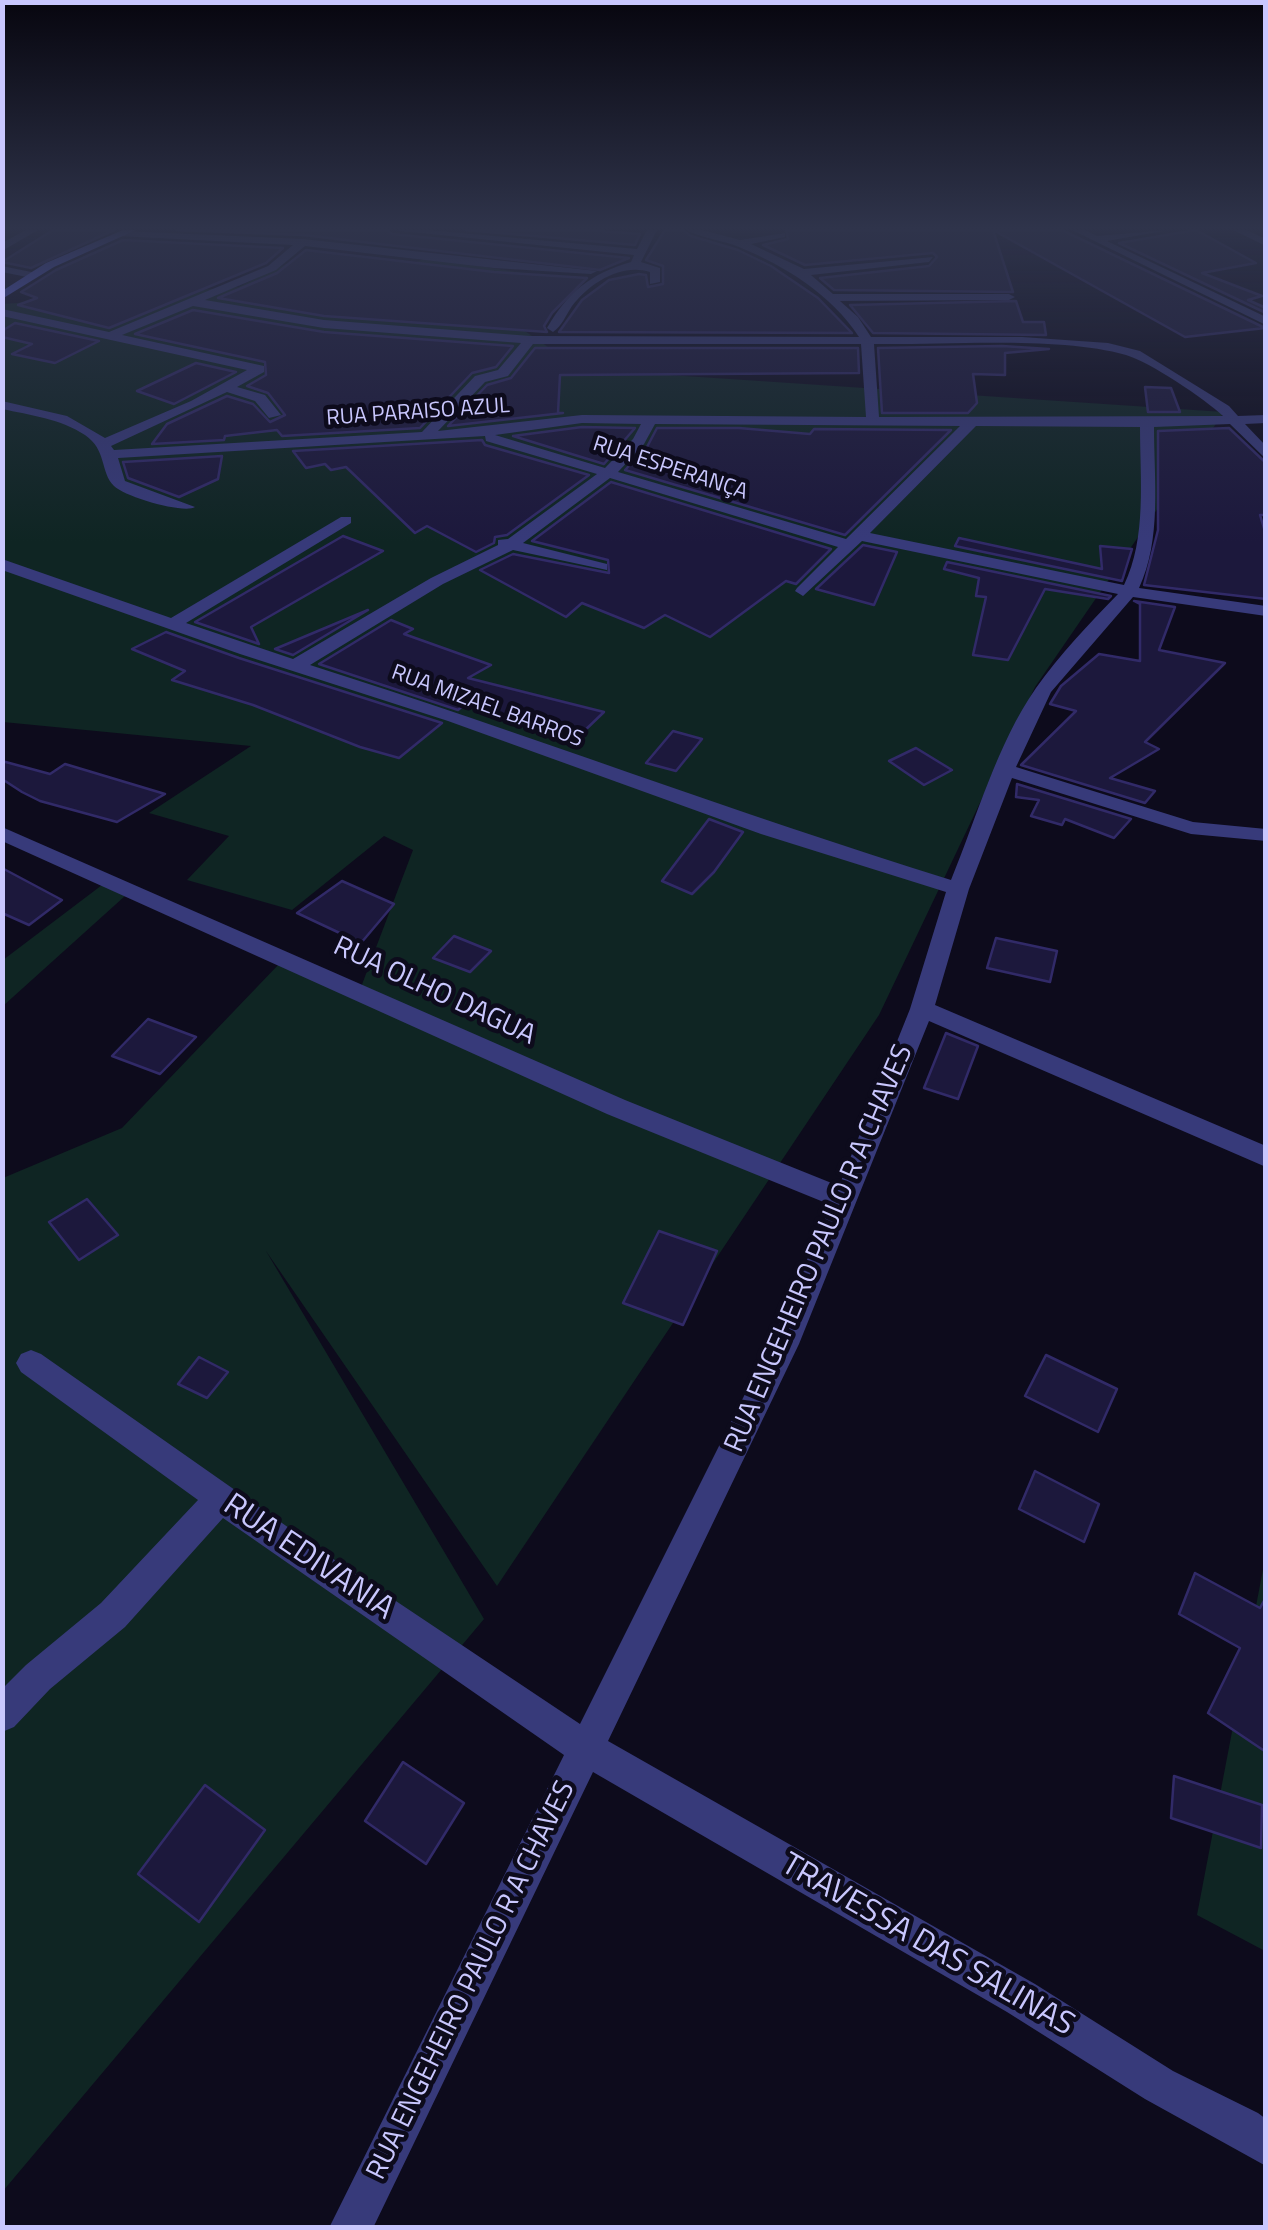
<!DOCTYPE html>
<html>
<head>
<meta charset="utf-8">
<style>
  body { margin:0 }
  #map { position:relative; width:1268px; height:2230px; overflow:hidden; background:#0d0b1c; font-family:"Titillium Web",sans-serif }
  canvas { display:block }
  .frame { position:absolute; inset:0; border:5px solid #c9c7fe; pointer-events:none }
</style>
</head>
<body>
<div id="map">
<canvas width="1268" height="2230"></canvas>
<div class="frame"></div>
</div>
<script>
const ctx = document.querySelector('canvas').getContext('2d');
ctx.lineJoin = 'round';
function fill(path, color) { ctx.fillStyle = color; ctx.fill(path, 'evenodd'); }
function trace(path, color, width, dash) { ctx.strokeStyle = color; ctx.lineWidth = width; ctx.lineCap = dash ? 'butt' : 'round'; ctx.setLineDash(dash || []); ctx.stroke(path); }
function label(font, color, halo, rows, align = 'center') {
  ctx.font = font + ' "Titillium Web",sans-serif'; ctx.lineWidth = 9; ctx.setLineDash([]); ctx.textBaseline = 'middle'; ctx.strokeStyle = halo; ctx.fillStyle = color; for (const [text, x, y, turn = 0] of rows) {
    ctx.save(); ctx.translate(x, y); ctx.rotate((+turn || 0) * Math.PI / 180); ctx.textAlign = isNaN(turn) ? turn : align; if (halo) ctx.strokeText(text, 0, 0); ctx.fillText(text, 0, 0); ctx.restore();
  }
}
const green = new Path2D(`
  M426,258L577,281L516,325L580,369L1224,412L1035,687L879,1015L497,1586L266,1251L484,1619L3,2191V1178L122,1128L280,963L358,995L413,850L384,836L292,910L187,880L229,836L149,813L251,746L3,722V304L238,287L290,262L376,278Z
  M102,885L125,896L3,1006V960Z
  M1265,1559V1951L1197,1915Z`);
const building = new Path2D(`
  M53,230H114L31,268L2,262Z
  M177,230H388L392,234L629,258L600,270L303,235Z
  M466,230H586L640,234L635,245Z
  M665,230H683L691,236L738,250L771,266L818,298L852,333L559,332L582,300L609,280L639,274L646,275L648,287L663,284V266L646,260Z
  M786,230H993L1013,292L834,290L820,278L929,266L937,257L933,253L805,265L763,245L788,239Z
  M993,230H1062L1265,328L1185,337Z
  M1196,230L1256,263L1202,273L1262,296L1248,300L1266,308V313L1119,243Z
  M123,240L283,248L266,263L109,328L18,305L37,298L21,292L56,270Z
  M306,250L494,272L587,278L552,313L544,326L547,332L324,316L218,298L277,273Z
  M1016,301L1023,322H1044L1046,335L873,333L850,305Z
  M193,310L324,332L513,346L496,367L472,373L420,428L282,436L277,430L225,436L224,440L152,444L167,424L227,396L253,404L270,422L285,415L268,393L247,386L266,375L265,362L135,334Z
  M15,323L99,341L55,363L12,354L32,344L2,337V331Z
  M535,348H858L859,373L560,375L558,413H563L448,426L487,385L511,378Z
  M878,348L1002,346L1049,349L1005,353V375L973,374L977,403L968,413H882Z
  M196,363L236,372L174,404L137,391Z
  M1145,387L1171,388L1180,412H1148Z
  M582,427L635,428L604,464L513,436Z
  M657,428H739L810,434L814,429L951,430L845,535L625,470L647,447Z
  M1229,428L1266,463V515H1260L1266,535V599L1144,585L1158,530V431Z
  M482,440L485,445L589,475L507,535L495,537L494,543L476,552L427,526L415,533L346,467L331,470L325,464L306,468L293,451Z
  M222,456L218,479L179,497L128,478L123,462Z
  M611,482L831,549L796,584L786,581L710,637L665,615L644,628L582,603L566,617L480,570L513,554L609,573L608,560L532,541Z
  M343,536L383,551L251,627L259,644L195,622Z
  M959,538L1102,569L1100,546L1132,549L1122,581L955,546Z
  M863,545L897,552L874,605L816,589Z
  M947,562L1111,596L1108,599L1045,589L1008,660L973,655L986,597L976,596L979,578L944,569Z
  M1134,601L1175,607L1159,650L1225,663L1145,742L1159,749L1110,778L1155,791L1145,803L1021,765L1076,711L1050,704L1061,686L1099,654L1140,661V604Z
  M368,610L293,655L275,649Z
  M391,620L413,629L404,634L491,665L468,678L604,712L580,735L465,704L458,710L319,664Z
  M166,632L239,658L442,723L399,758L360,747L253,705L172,680L185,671L132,649Z
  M673,731L702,739L676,771L646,763Z
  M916,748L952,770L924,785L889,761Z
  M2,761L50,774L65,764L165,794L117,822L40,801L22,792L2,779Z
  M1017,784L1131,819L1114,838L1065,819L1062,825L1031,816L1039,800L1016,797Z
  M709,819L743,832L714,872L692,894L662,881Z
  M2,868L62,900L29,925L2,913Z
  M342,881L394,904L361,943L297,913Z
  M454,936L491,951L470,972L433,958Z
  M996,938L1057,951L1050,982L987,968Z
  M148,1019L196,1037L160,1074L112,1056Z
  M946,1033L978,1046L958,1099L924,1088Z
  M87,1199L118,1235L79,1260L49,1222Z
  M659,1231L717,1251L683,1325L623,1303Z
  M1046,1355L1117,1389L1098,1432L1025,1396Z
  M199,1357L228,1372L207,1398L178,1384Z
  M1035,1471L1099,1504L1084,1542L1019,1509Z
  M1195,1573L1260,1608L1266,1597V1752L1208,1713L1240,1648L1179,1614Z
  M403,1762L464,1803L426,1864L365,1821Z
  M1174,1776L1262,1805L1261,1848L1171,1818Z
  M205,1785L265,1830L199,1922L138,1874Z`);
const street = new Path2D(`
  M26,230H38L2,251V243Z
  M392,230H428L637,249L647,230H657L641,262L660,268V282L650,284V272C621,263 590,283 572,306C566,315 562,326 553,332L547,328C568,292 590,274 631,262L634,255Z
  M686,230H702L740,240L785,233V237L751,244L804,269L933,257L929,262L811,275L833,294H1009L1015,297L1009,300L840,301L858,317L871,337H1022L1108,343L1140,351L1229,406L1238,416L1266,415V423L1245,424L1266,446V459L1230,424L1154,427C1154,480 1162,539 1139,588L1266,606V616L1133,597L1051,692L1016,767L1193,822L1266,829V841L1191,834L1012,778L969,889L935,1005L1266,1146V1167L929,1021L799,1344L608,1741L1035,1984L1173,2071L1258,2113L1266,2119V2166L1145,2099L1007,2012L593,1772L373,2228H329L564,1755L223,1518L125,1627L50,1689L14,1727L2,1732V1689L26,1665L101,1603L198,1500L21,1372L16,1363L21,1354L31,1350L41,1354L339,1563L580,1724L771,1342L831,1205L607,1114L2,841V827L625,1100L839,1186L910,1009L946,892L761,834L448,721L240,654L2,570V559L171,618L341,517H351V523L186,623L293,659L431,578L498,545V540L508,539L597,474L486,441L485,436L118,458L125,481L195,507C184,514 125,497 114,486C100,472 107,450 85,435C61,419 30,415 2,409V401L67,416L105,438L191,401L247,370L2,316V309L109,332L268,266L293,245L118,236L122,231L303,239L597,271L591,274L494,268L305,246L276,270L205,300L324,320L530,336L859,337C831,294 785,266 739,247C722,240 701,238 686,230ZM193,306L324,328L521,343L498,370L475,376L422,432L114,450L111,446L227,392L255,401L269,418L281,415L265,395L237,387L264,372V366L122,335ZM533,344H861L866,417L582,415L438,431L485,382L508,376ZM874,344C945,345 1060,336 1126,355C1150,362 1205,399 1223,416L879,417ZM582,423L641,424L633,439L605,468L495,435ZM655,424L960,426L846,539L618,472L644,444ZM976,426L1140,427C1140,478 1147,538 1124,585L870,533ZM610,478L838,547L797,588L795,591L803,596L862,541L1118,594C1089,624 1060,654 1036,688C997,744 977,817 951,880C735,813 525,733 310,665L443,584L513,550L607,570V564L523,543Z
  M1072,230H1085L1097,236L1169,230L1107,241L1266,317V325Z
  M1233,230H1246L1266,239V246Z
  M2,266L36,273L38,275L32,278L2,272Z`);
const secondary = new Path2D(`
  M123,230H136L54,267L2,299V291L46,263Z`);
const farStreetnames = [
  ["RUA PARAISO AZUL",418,413,-4],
  ["RUA ESPERANÇA",670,469,18],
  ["RUA MIZAEL BARROS",487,707,20]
];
const streetNames = [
  ["RUA OLHO DAGUA",434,992,25],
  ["RUA ENGEHEIRO PAULO R A CHAVES",820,1249,-67],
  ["RUA ENGEHEIRO PAULO R A CHAVES",472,1981,-64]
];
const nearStreetnames = [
  ["RUA EDIVANIA",308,1558,34],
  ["TRAVESSA DAS SALINAS",927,1946,30]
];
fill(green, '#0f2523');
fill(building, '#1c183c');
trace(building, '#312a68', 2.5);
fill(street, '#373a7a');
fill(secondary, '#6069fc');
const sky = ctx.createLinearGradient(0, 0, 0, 542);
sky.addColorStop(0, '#07060f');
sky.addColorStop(0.42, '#2f344b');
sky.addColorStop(1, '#2f344b00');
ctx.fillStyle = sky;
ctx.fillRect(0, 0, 1268, 542);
label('22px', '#c9c7fe', '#0d0b1c', farStreetnames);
label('28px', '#c9c7fe', '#0d0b1c', streetNames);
label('32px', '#c9c7fe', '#0d0b1c', nearStreetnames);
</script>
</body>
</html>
